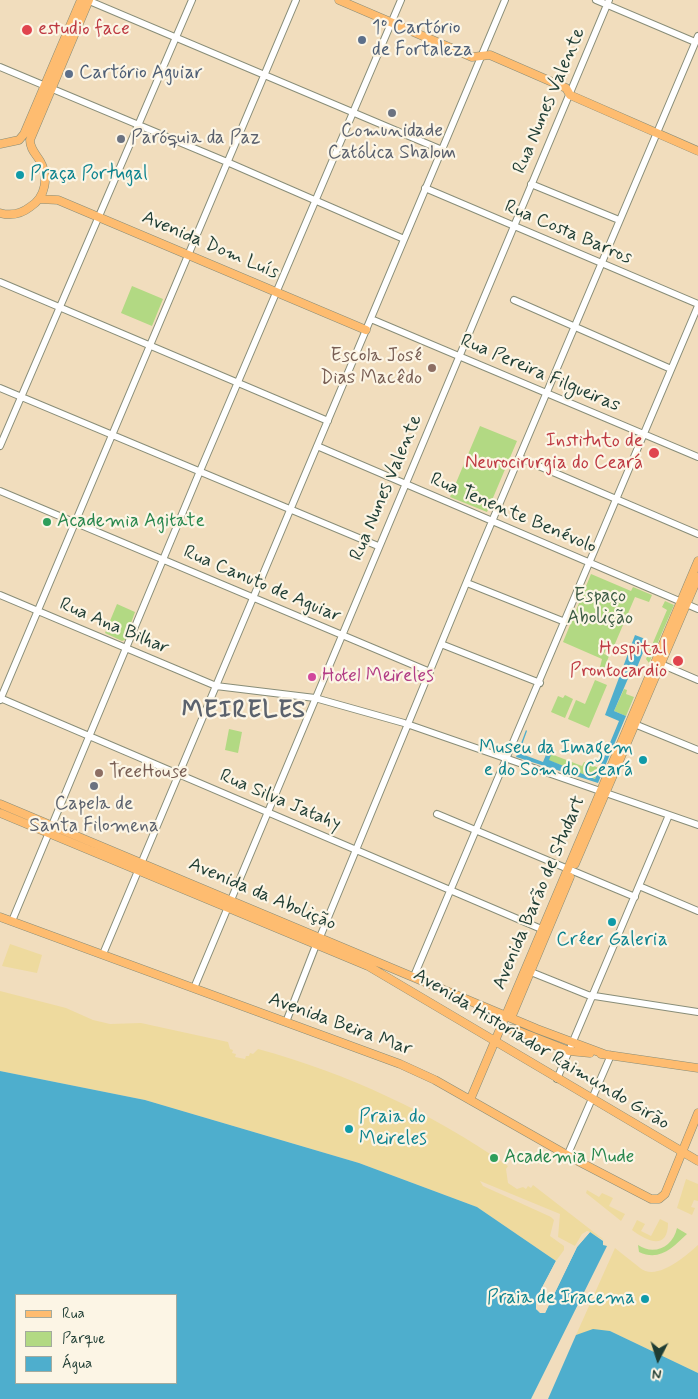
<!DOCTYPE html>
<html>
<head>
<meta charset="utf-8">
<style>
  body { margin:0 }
  #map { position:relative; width:698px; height:1399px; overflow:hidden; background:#f1ddbd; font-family:Mynerve,sans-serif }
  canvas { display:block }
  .legend { position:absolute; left:15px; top:1294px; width:162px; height:90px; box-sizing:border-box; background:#fcf5e5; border:1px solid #a4ab9e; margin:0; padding:6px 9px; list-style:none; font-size:15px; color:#1f3d34 }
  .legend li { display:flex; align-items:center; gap:10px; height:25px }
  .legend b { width:25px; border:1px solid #a4ab9e }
  .north { position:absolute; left:633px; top:1334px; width:50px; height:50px; -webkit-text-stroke:4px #fcf5e5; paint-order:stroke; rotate:185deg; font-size:14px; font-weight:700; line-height:20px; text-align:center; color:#1f3d34 }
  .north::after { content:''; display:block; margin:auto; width:18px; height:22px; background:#1f3d34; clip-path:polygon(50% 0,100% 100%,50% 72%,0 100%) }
</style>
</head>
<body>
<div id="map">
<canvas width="698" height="1399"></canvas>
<ul class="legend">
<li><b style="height:6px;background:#febc70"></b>Rua</li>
<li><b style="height:14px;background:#b2d983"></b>Parque</li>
<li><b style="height:14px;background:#4eaecd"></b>Água</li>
</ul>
<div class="north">N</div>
</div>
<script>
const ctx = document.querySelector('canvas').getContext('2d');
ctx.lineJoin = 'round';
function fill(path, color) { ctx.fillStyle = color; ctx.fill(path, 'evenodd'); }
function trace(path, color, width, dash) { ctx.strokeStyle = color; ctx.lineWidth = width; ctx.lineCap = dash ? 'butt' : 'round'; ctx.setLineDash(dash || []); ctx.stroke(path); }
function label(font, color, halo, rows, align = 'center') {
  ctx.font = font + ' Mynerve,sans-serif'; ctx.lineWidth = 4.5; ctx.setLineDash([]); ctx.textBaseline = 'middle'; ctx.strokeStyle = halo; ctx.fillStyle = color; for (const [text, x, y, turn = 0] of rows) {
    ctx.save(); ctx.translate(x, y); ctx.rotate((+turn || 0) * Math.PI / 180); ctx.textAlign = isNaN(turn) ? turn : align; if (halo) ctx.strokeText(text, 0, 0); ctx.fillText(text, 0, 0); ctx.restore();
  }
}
const green = new Path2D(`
  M132,286L163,299L152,326L121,313Z
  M480,426L517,441L487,512L450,497Z
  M591,574L631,591L633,587L652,595L649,602L635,597L614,646L608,644L604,654L609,656L604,669L600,667L602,659L563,642Z
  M665,601L674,605L649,663L646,659L667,610L662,607Z
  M117,604L135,612L125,640L122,641L105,633Z
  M595,680L607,685L589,728L568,719L576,700L585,704Z
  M624,689L627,690L626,694L634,697L626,716L614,711Z
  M565,695L573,699L565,718L551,712L558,696L563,698Z
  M229,729L242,732L238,753L225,750Z
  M551,754L582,766L584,762L599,768L595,779L548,760Z
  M677,1228L687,1234C673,1247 660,1262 639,1252L638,1245C654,1256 673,1247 677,1228Z`);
const sand = new Path2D(`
  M10,944L42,955L37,973L2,966Z
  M0,991L66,1008L93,1020L110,1024L141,1023L228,1042L230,1049L233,1050L232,1053L236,1054L235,1057L245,1059L246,1056H249L250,1053L253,1054L258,1049C349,1074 430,1112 508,1166L506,1169L508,1183L517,1189L523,1187L526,1189L528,1186L531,1188L533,1185L604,1240L587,1231L582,1234L575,1246L558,1237L560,1214L480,1181L483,1186L551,1217L554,1220L550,1236L564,1246V1250L556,1261L477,1207L359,1163L145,1100L0,1071Z
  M686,1179L698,1184V1201L694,1200L691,1207L695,1208L692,1215L677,1208Z
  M587,1190L599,1197L602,1193L613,1198L609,1206L625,1214L621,1221L586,1193Z
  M660,1219L668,1223C668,1252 645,1240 632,1230L637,1220L645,1224L641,1231L651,1236Z
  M698,1245V1373L610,1331L576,1335L615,1248C623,1255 632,1261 640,1268C657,1282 687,1255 698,1245Z`);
const water = new Path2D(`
  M635,635L648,640L634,675L630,674L614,711L626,716L598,783L516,757L526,730L527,731L519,753L543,762L550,745L554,747L549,760L595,779L619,721L605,715Z
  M0,1071L145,1100L359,1163L477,1207L556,1261L536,1299V1309L545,1313L577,1247L590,1232L603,1241V1245L607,1246L531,1399H0ZM16,1295H176V1383H16Z
  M593,1329L610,1331L698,1373V1399H548L576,1335Z`);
const pier = new Path2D(`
  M587,1231L590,1232L577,1247L545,1313H540L536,1309V1299L556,1261L558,1259L538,1299L541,1311L575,1246Z`);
const minor = new Path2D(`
  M87,0L442,150
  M596,0L695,42
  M0,67L227,162L404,239
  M531,184L619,220
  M425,188L698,304
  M0,282L328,421
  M514,300L671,369
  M371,319L698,457
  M0,388L378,546
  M0,446L192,0
  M317,446L698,609
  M520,458L698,534
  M0,491L430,672
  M467,583L565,622
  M0,595L216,686L315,698L404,723L698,825
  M441,644L540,683
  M656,662L698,680
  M0,698L546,931
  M0,700L296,0
  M632,723L698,750
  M437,814L635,897
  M639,886L698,911
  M12,921L200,471L401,0
  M320,937L479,552L698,36
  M103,954L505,0
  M526,970L588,995L698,1012
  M414,976L698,306
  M194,988L609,0
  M286,1022L316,945
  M557,1079L669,815
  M567,1156L611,1055`);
const major = new Path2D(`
  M339,0L472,57L490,55L566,88L570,95L698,151
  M0,144L19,140L24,134L81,0
  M39,199L58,200L366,330
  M0,213C11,216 21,214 30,207C46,197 49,177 40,161C36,154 30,149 30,140L89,0
  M0,804L537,1029L604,1054
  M0,813L368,966L698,1161
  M575,864L698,577
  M0,917L400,1064L435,1080L574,1159L651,1199H659L665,1194L698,1113
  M511,1018L570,877
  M500,1029H513L569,1051L590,1053
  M601,1054L698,1068
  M470,1100L698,561`);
const markers = [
  [27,30,6,"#e0444e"],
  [362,40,5,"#5c6f8a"],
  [69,74,5,"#5c6f8a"],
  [392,113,5,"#6b7280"],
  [121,139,5,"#6b7280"],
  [20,175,5,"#0f9aa8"],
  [432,368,5,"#8d6e63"],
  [654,453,6,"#e0444e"],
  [47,522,5,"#2e9e5b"],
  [678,661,6,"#e0444e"],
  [312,677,5,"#d1479c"],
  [643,760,5,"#0f9aa8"],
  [99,773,5,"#8d6e63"],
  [94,786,5,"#6b7280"],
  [612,922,5,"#0f9aa8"],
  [349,1129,5,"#0f9aa8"],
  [494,1158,5,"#2e9e5b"],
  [645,1299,5,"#0f9aa8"]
];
const serviceNames = [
  ["1º Cartório",372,29],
  ["de Fortaleza",372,51],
  ["Cartório Aguiar",79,74]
];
const healthNames = [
  ["estudio face",38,30,"left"],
  ["Instituto de",643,442],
  ["Neurocirurgia do Ceará",643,464],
  ["Hospital",667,650],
  ["Prontocardio",667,672]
];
const streetNames = [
  ["Rua Nunes Valente",550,101,-67],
  ["Rua Costa Barros",568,233,23],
  ["Avenida Dom Luís",210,246,23],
  ["Rua Pereira Filgueiras",540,374,23],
  ["Rua Nunes Valente",387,488,-67],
  ["Rua Tenente Benévolo",513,514,23],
  ["Rua Canuto de Aguiar",262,585,23],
  ["Rua Ana Bilhar",114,627,23],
  ["Rua Silva Jatahy",280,801,23],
  ["Avenida Barão de Studart",540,893,-67],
  ["Avenida da Abolição",262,895,23],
  ["Avenida Beira Mar",340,1025,20],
  ["Avenida Historiador Raimundo Girão",541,1050,31]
];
const worshipNames = [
  ["Comunidade",392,132],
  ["Católica Shalom",392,154],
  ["Paróquia da Paz",131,139,"left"],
  ["Capela de",94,805],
  ["Santa Filomena",94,827]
];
const cultureNames = [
  ["Praça Portugal",30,175],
  ["Museu da Imagem",633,749,"right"],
  ["e do Som do Ceará",633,771,"right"],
  ["Créer Galeria",612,941,"center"],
  ["Praia do",359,1118],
  ["Meireles",359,1140],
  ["Praia de Iracema",635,1299,"right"]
];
const educationNames = [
  ["Escola José",422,357],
  ["Dias Macêdo",422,379],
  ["TreeHouse",109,773,"left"]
];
const leisureNames = [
  ["Academia Agitate",57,522],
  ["Academia Mude",504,1158]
];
const parkNames = [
  ["Espaço",600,597],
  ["Abolição",600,619]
];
const hotelNames = [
  ["Hotel Meireles",322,677]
];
const districtNames = [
  ["MEIRELES",244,712]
];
fill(green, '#b2d983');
fill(sand, '#eeda9e');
fill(water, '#4eaecd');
fill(pier, '#f1ddbd');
trace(minor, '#888d78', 8);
trace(major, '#888d78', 9);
trace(minor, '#fff', 6);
trace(major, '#febc70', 8);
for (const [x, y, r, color] of markers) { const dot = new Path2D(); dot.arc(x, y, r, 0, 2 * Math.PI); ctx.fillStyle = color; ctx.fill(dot); trace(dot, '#fcf5e5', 2); }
label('19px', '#4e5e75', '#fcf5e5', serviceNames, 'left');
label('19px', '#be3a42', '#fcf5e5', healthNames, 'right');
label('19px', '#1f3d34', '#fcf5e5', streetNames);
label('19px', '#5b616d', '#fcf5e5', worshipNames);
label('19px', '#0d838f', '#fcf5e5', cultureNames, 'left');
label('19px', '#785e54', '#fcf5e5', educationNames, 'right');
label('19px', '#27864d', '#fcf5e5', leisureNames, 'left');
label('19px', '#3c5c44', '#fcf5e5', parkNames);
label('19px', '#b23c85', '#fcf5e5', hotelNames, 'left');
ctx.letterSpacing = '1px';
label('bold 24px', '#5b626d', '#fcf5e5', districtNames);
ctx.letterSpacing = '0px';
</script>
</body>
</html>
